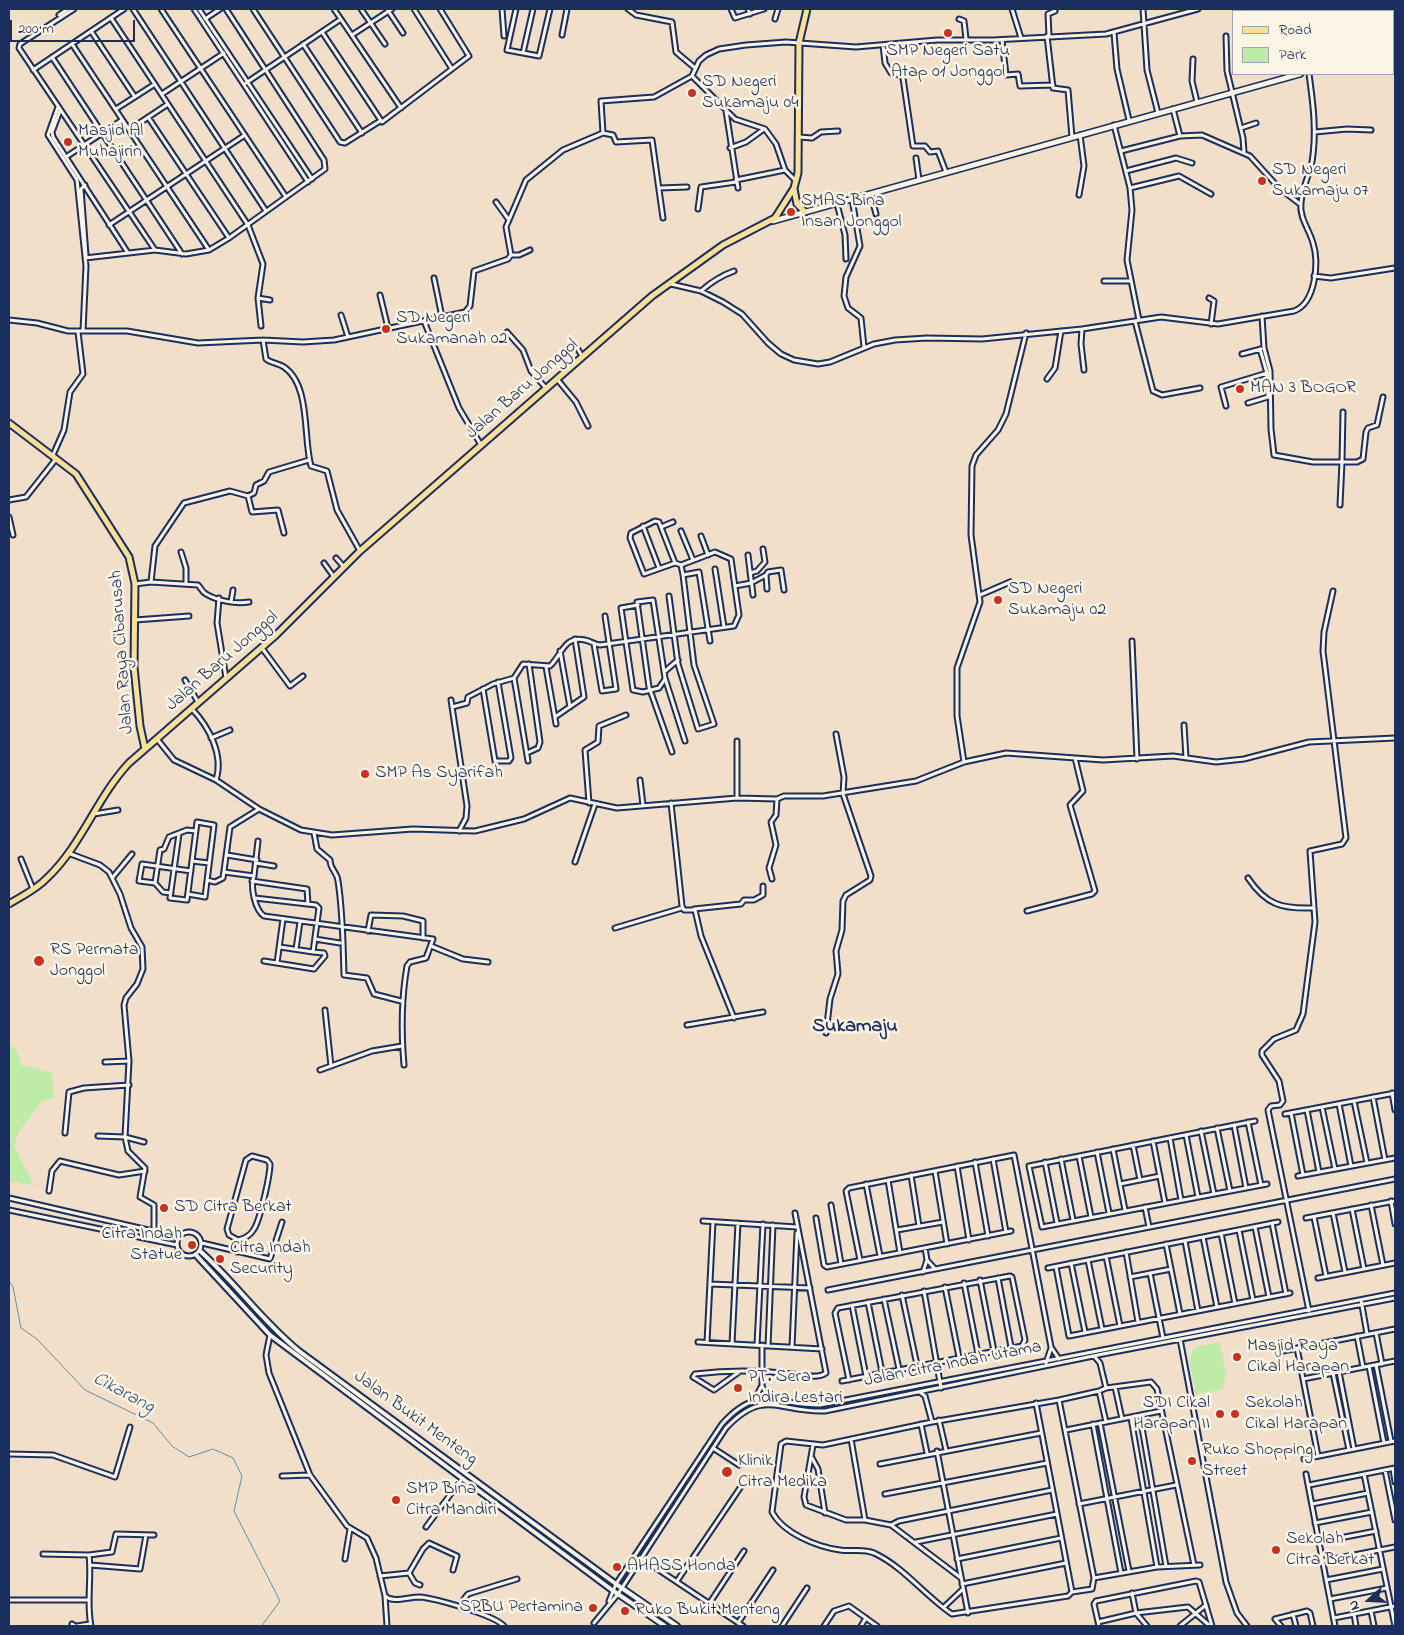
<!DOCTYPE html>
<html>
<head>
<meta charset="utf-8">
<style>
  body { margin:0 }
  #map { position:relative; width:1404px; height:1635px; overflow:hidden; background:#f2dfca; font-family:"Indie Flower",sans-serif }
  canvas { display:block }
  .frame { position:absolute; inset:0; border:10px solid #1b2f5e; pointer-events:none }
  .legend { position:absolute; left:1232px; top:10px; width:162px; height:65px; box-sizing:border-box; background:#fcf5e5; border:1px solid #a2a6af; margin:0; padding:6px 9px; list-style:none; font-size:15px; color:#1b2f5e }
  .legend li { display:flex; align-items:center; gap:10px; height:25px }
  .legend b { width:25px; border:1px solid #a2a6af }
  .north { position:absolute; left:1344px; top:1575px; width:50px; height:50px; -webkit-text-stroke:4px #fcf5e5; paint-order:stroke; rotate:251deg; font-size:14px; font-weight:700; line-height:20px; text-align:center; color:#1b2f5e }
  .north::after { content:''; display:block; margin:auto; width:18px; height:22px; background:#1b2f5e; clip-path:polygon(50% 0,100% 100%,50% 72%,0 100%) }
  .scale { position:absolute; left:10px; top:20px; width:125px; height:22px; box-sizing:border-box; border:2px solid #1b2f5e; border-top:0; padding-left:6px; font-size:15px; line-height:18px; white-space:nowrap; color:#1b2f5e; -webkit-text-stroke:4px #fcf5e5; paint-order:stroke }
</style>
</head>
<body>
<div id="map">
<canvas width="1404" height="1635"></canvas>
<div class="frame"></div>
<ul class="legend">
<li><b style="height:6px;background:#fbdf96"></b>Road</li>
<li><b style="height:14px;background:#beeba8"></b>Park</li>
</ul>
<div class="north">N</div>
<div class="scale">200 m</div>
</div>
<script>
const ctx = document.querySelector('canvas').getContext('2d');
ctx.lineJoin = 'round';
function fill(path, color) { ctx.fillStyle = color; ctx.fill(path, 'evenodd'); }
function trace(path, color, width, dash) { ctx.strokeStyle = color; ctx.lineWidth = width; ctx.lineCap = dash ? 'butt' : 'round'; ctx.setLineDash(dash || []); ctx.stroke(path); }
function label(font, color, halo, rows, align = 'center') {
  ctx.font = font + ' "Indie Flower",sans-serif'; ctx.lineWidth = 5; ctx.setLineDash([]); ctx.textBaseline = 'middle'; ctx.strokeStyle = halo; ctx.fillStyle = color; for (const [text, x, y, turn = 0] of rows) {
    ctx.save(); ctx.translate(x, y); ctx.rotate((+turn || 0) * Math.PI / 180); ctx.textAlign = isNaN(turn) ? turn : align; if (halo) ctx.strokeText(text, 0, 0); ctx.fillText(text, 0, 0); ctx.restore();
  }
}
const green = new Path2D(`
  M9,1044L16,1049L21,1064L52,1073L54,1098L42,1101L19,1131L14,1146L34,1185L9,1181Z
  M1220,1342L1226,1374L1223,1389L1196,1394L1189,1359L1195,1347Z`);
const stream = new Path2D(`
  M9,1281L13,1287L21,1328L37,1339L85,1390L153,1423L172,1446L189,1457L213,1449L233,1458L242,1476L234,1511L280,1601L263,1624L264,1626`);
const minor = new Path2D(`
  M74,9L20,44L19,48L155,250
  M133,9L266,211
  M161,9L286,197
  M194,9L308,182
  M199,9L312,179
  M253,9L340,142L345,143L380,121
  M334,9L401,108
  M361,9L385,44
  M387,9L403,33
  M414,9L452,69
  M502,9L504,36
  M516,9L507,50L539,56L550,9
  M628,9L636,15L672,22L676,52L695,68
  M731,9L735,18L764,9
  M748,9L750,14
  M1012,9L1021,38
  M1143,9L1147,70L1158,113
  M1239,9L1240,11
  M1263,9L1264,11
  M59,15L68,9
  M111,18L248,225L263,264L258,298L261,326
  M205,19L220,9
  M775,19L778,9
  M959,19L964,21L966,39
  M91,31L135,97
  M322,32L382,122L469,56L440,9
  M1114,33L1117,69L1129,120
  M352,35L392,9
  M562,35L567,9
  M1047,36L1053,88L1068,90L1072,137
  M1049,36L1048,14L1055,11
  M1226,36L1227,71L1243,138L1244,152
  M1002,40L1006,75L1018,74L1020,86L1053,85
  M72,44L209,250
  M303,44L362,133
  M883,45L885,63L891,73L901,75L903,78L913,146H925L930,152L938,151L946,172
  M523,53L533,9
  M1393,54L1395,64
  M52,57L182,254
  M1193,59L1192,81L1197,102
  M33,70L124,9
  M692,76L699,61L706,55L719,49L746,45L786,42L856,47L937,40H993L1106,34L1198,9
  M246,83L341,19
  M162,94L224,53
  M58,107L48,135L77,180L86,266L83,331
  M116,109L155,84
  M1173,109L1180,136
  M60,111L52,132L53,137L128,253
  M726,111L738,188
  M148,117L229,238
  M1114,125L1130,188L1132,210L1127,260L1139,320
  M1241,128L1256,123
  M129,130L168,104
  M1315,132L1347,129L1371,130
  M603,133L613,135L616,142L652,140L663,218
  M799,137L812,138L821,132L838,131
  M730,148L746,142L764,129
  M1121,151L1180,136L1202,135L1250,156L1279,188L1300,204
  M66,157L122,120
  M916,158L919,180
  M1126,171L1176,158L1192,163
  M736,180L785,170
  M85,185L81,189L86,255
  M659,188L687,187
  M1130,188L1179,176L1211,194
  M871,195L876,214
  M1079,195L1084,166L1080,135
  M852,199L860,246L846,277L844,296L848,308L861,318L864,347
  M496,202L509,220
  M837,204L845,235L846,259
  M698,209L701,187L736,182
  M109,225L245,135
  M511,255H519L530,250
  M85,258L155,250L186,254L209,250L229,238L325,169L324,160L226,9
  M1314,276L1331,278L1395,268
  M434,278L442,317
  M1104,281H1130
  M671,284L701,291L723,302L742,314L768,343L781,354L794,360L818,364L830,362L874,344L895,340L927,338L982,339L1082,329L1161,317L1218,324L1294,311C1316,303 1319,262 1313,243C1309,229 1299,217 1301,203C1302,189 1309,175 1312,162C1317,132 1313,103 1309,74
  M701,291C710,283 723,275 734,271
  M380,295L388,328
  M258,298L270,300
  M1209,298L1214,301L1211,324
  M341,315L348,337
  M1262,316L1264,348L1270,371L1271,429L1274,455L1313,462H1342L1343,412
  M9,320L37,323L68,331H127L198,343L263,340L303,342L334,340L465,312L470,306L474,271L508,259L511,255L506,227L526,180L563,150L603,133L601,101L654,97L692,76L735,119L765,129L776,144L785,170L796,181
  M424,321L459,408L481,445
  M1135,321L1153,391L1162,395L1200,388
  M1082,329L1081,344L1084,370
  M507,332L523,350L531,371L545,387
  M263,340L266,359C271,363 278,363 284,367C311,385 303,439 311,466L327,471L337,510L360,551
  M569,347L576,346L582,356
  M1242,354L1261,349
  M557,379L576,402L588,426
  M1047,379L1055,368L1061,331
  M1248,403L1268,397L1267,373L1260,349
  M1226,406L1221,387L1267,373
  M53,455L64,430L70,392L83,374L78,332
  M248,496L252,512L278,510L284,533
  M9,500L26,497L56,459
  M1340,505L1342,462H1357L1363,459L1366,432L1368,428L1377,425L1383,397
  M9,517L13,535
  M643,526L659,568
  M661,527L673,522
  M681,531L693,560
  M701,536L708,555
  M181,552L186,568V584
  M748,555L753,595
  M336,558L344,567
  M324,563L334,577
  M675,563L659,522L655,521L631,533L630,538L644,574L675,563L681,565
  M715,569L724,627
  M750,573L757,571L765,562L763,549
  M151,582L155,546L184,503L230,491L248,496L254,493L256,485L264,481L269,472L309,460
  M135,584L151,582L198,585C201,588 202,592 206,594C218,601 235,604 249,602
  M735,586L751,583L766,575
  M767,589L766,575L768,572L781,570L784,590
  M980,595L1010,582
  M669,596L678,664L698,729L714,724L694,665L683,575L699,572L710,641
  M219,598L217,623L226,678
  M231,602L233,590
  M638,605L621,608L633,690L643,692L659,688L665,679
  M135,620L189,616
  M1132,641L1137,759
  M594,644L602,691L616,689L605,616
  M262,648L290,686L303,676
  M560,651L570,707
  M546,667L556,724
  M664,672L678,660
  M514,678L528,761
  M185,680L198,702
  M483,689L495,761H509L511,758L498,682
  M451,700L467,806L466,818L459,831
  M452,707L467,703L468,697L493,684L514,678L523,664L550,666C562,655 564,635 585,640C590,641 594,644 600,645L734,626L739,615L731,559L715,552L681,565L683,575
  M192,709C209,727 224,755 216,780
  M555,717L584,697L575,639
  M1184,725L1186,758
  M211,738L230,730
  M157,739L174,760L216,780L259,809L301,830L332,835L413,829L475,831L524,819L570,798L617,808L737,798L777,799L784,796H823L916,781L964,762L1006,753L1103,760L1173,756L1216,762L1244,759L1309,742L1395,738
  M737,741V798
  M672,752L649,687L637,602L653,600L665,678L685,741
  M527,753L538,748L540,742L529,664
  M964,762L957,716V668L980,602L971,535L972,466L976,455L998,430L1006,414L1026,333
  M640,780L643,805
  M589,803L585,750L598,742L599,726L626,715
  M671,803L682,906L684,910H695L701,936L734,1018
  M94,814L118,810
  M314,833L317,849L330,860C330,870 337,871 338,881C343,913 343,944 344,975L367,978L374,994L401,1001
  M179,834L170,898L187,900L197,822L214,825L205,897L188,894
  M68,853L100,865L109,872L120,894L131,928L142,947L143,969L137,984L126,998L124,1005L129,1061L125,1137L128,1151L145,1168L140,1197L154,1205V1231
  M227,855L257,860
  M21,859L33,889
  M192,861L209,863
  M575,862L595,804
  M256,863L274,866
  M224,872L254,876C250,887 255,910 264,916L433,939L426,958L410,962L407,966C401,1000 401,1030 404,1065
  M254,876L258,841
  M113,877L132,854
  M1248,878C1266,905 1282,909 1313,908
  M772,879L769,868L776,845L771,822L776,815L777,799
  M207,880L215,882L223,878L230,827L259,809
  M252,881L307,889L308,904
  M155,883L160,850L164,849L169,837L187,830L196,831
  M171,893L163,892L155,883L139,881L142,864L191,871
  M255,898L316,905L319,908L313,952L280,947
  M694,909L741,904L744,900H754L763,895V886
  M1027,911L1092,894L1095,891L1070,805L1083,791L1075,758
  M615,928L682,908
  M368,931L371,915L403,916L423,921V938
  M315,939L340,943
  M431,946L463,959L488,962
  M296,949L300,922
  M264,961L314,969L325,956L324,953L313,952
  M277,963L283,919
  M325,1010L331,1066
  M687,1025L763,1012
  M826,1033L830,999L838,974L836,951L842,930L843,901L846,895L870,880L871,876L843,794L844,777L836,734
  M105,1062L129,1061
  M320,1070L372,1051L402,1046
  M1392,1093L1395,1110
  M1373,1097L1385,1160
  M1354,1101L1367,1163
  M1339,1104L1351,1166
  M1322,1107L1335,1169
  M1307,1110L1319,1172
  M1291,1113L1303,1175
  M1285,1114L1395,1093
  M1255,1121L1029,1166L1042,1227L1267,1184
  M1248,1122L1261,1185
  M1234,1125L1246,1188
  M1217,1128L1230,1191
  M1201,1131L1214,1194
  M65,1133L69,1092L84,1088L129,1085
  M1186,1135L1198,1197
  M98,1136L125,1137L144,1142
  M1170,1138L1181,1200
  M1153,1141L1165,1203
  M1133,1145L1140,1180
  M1113,1149L1125,1210
  M1097,1152L1109,1213
  M1079,1156L1091,1217
  M993,1159L1006,1232
  M1061,1159L1073,1220
  M975,1162L988,1236
  M1045,1162L1057,1223
  M957,1166L969,1240
  M935,1171L947,1244
  M911,1175L919,1226
  M1298,1176L1395,1158
  M888,1180L900,1253
  M866,1184L880,1256
  M1120,1184L1160,1176
  M49,1191L52,1171L60,1161L119,1175L145,1171
  M9,1198L179,1237
  M1391,1201L1395,1224
  M831,1205L841,1264
  M1371,1205L1383,1265
  M1145,1207L1149,1227
  M1352,1209L1364,1269
  M9,1210L177,1245
  M1333,1213L1345,1272
  M1314,1217L1326,1276
  M816,1218L824,1265L827,1267L1011,1231
  M1306,1218L1395,1201
  M703,1221L797,1227
  M1272,1223L1286,1294
  M1255,1227L1269,1297
  M897,1230L943,1222
  M1239,1230L1253,1300
  M177 1244a12 12 0 1 1 24 0a12 12 0 1 1-24 0Z
  M1221,1233L1235,1304
  M1203,1237L1217,1307
  M1185,1241L1198,1311
  M202,1243L270,1259L282,1222
  M1166,1244L1180,1314
  M237,1252L238,1240L229,1235L227,1229L246,1160L252,1156L267,1160L270,1164C270,1176 260,1220 254,1229C251,1235 244,1239 238,1240
  M1126,1252L1138,1322
  M1106,1256L1120,1326
  M860,1260L846,1191L849,1188L1014,1155L1051,1347L1059,1359
  M927,1260L935,1269
  M1088,1260L1102,1329
  M1071,1263L1085,1332
  M1056,1267L1069,1336L1290,1293
  M1048,1268L1278,1222
  M923,1272L927,1260L925,1248
  M1150,1273L1163,1338
  M1130,1277L1171,1269
  M998,1278L1011,1347
  M1318,1278L1395,1263
  M980,1280L994,1351
  M964,1283L978,1354
  M710,1284L810,1288
  M945,1287L959,1357
  M828,1290L1395,1179
  M924,1291L941,1388
  M902,1295L917,1365
  M884,1299L899,1369
  M1361,1300L1367,1334
  M868,1302L882,1372
  M852,1305L866,1376
  M1309,1311L1268,1110L1271,1106L1280,1105L1283,1101L1279,1081L1262,1055V1051L1274,1039L1296,1030L1303,1014L1315,922L1310,851L1342,844L1346,838L1323,651L1324,632L1333,591
  M1376,1333L1382,1364
  M270,1335L266,1355L269,1373L310,1475L347,1526L367,1538L376,1558L385,1596C393,1603 408,1597 419,1597C435,1598 494,1615 504,1626
  M1357,1336L1363,1367
  M1180,1339L1226,1582L1237,1613L1247,1626
  M698,1342L822,1349
  M707,1342L713,1222
  M732,1344L738,1223
  M757,1345L763,1224
  M762,1345V1386L769,1398
  M768,1346L773,1225
  M792,1347L797,1233
  M1297,1348L1318,1456
  M1283,1351L1395,1329
  M1094,1356L1100,1363L1106,1388
  M1046,1363L1051,1348
  M1376,1365L1391,1441
  M1369,1366L1384,1443
  M739,1372L714,1390L693,1377L695,1374C728,1370 759,1370 792,1374C802,1375 818,1379 826,1373L795,1213
  M1339,1372L1354,1449
  M1333,1373L1349,1450
  M1303,1379L1395,1361
  M842,1381L1022,1346L1025,1340L1012,1277L1010,1276L838,1308L835,1313L849,1380
  M1115,1387L1122,1419
  M1099,1391L1106,1422
  M920,1392L925,1396L932,1422
  M755,1399L761,1387
  M1059,1400L1094,1578L1092,1589L1072,1592L1068,1596L952,1614C925,1596 904,1567 874,1553C862,1548 852,1552 840,1550C817,1547 783,1533 772,1512L781,1444L786,1441L823,1445L932,1422L1059,1400L1099,1391L1106,1388L1151,1382L1157,1389L1194,1565
  M1036,1403L1072,1592
  M1140,1416L1166,1566
  M1131,1418L1157,1567
  M939,1420L946,1450
  M1100,1423L1129,1571
  M921,1424L927,1453
  M1093,1424L1121,1573
  M1066,1430L1161,1411
  M851,1439L865,1520
  M813,1445L804,1497L806,1505L846,1520H865L891,1525L961,1578
  M713,1448L739,1465
  M937,1451L968,1613
  M9,1454L53,1455L115,1477L130,1427
  M812,1458L818,1469L825,1513
  M1304,1459L1395,1441
  M880,1464L1041,1433
  M1393,1469L1395,1482
  M1385,1470L1395,1520
  M1306,1474L1335,1626
  M1364,1474L1395,1626
  M282,1476L310,1475
  M1309,1485L1395,1468
  M885,1494L1047,1463
  M1079,1504L1176,1485
  M1312,1504L1368,1493
  M1315,1523L1372,1512
  M891,1525L899,1521L1052,1490
  M426,1527L462,1479
  M916,1542L1057,1514
  M1319,1542L1376,1531
  M43,1554L89,1555C92,1578 86,1602 91,1626
  M89,1555L112,1552L116,1534L154,1535
  M641,1558L743,1626
  M345,1559L350,1529
  M957,1559L1061,1538
  M1323,1561L1395,1547
  M90,1565L140,1569L146,1535
  M409,1573L423,1549L429,1543L457,1556L453,1570
  M380,1576L409,1573L415,1583L420,1585
  M1094,1578L1157,1567L1200,1565
  M1326,1580L1383,1569
  M677,1581L740,1488
  M962,1584L1066,1563
  M1132,1593L1136,1613L1147,1626
  M385,1596L387,1626
  M1330,1599L1387,1588
  M9,1600H88
  M609,1601L616,1584L722,1424C758,1384 775,1405 820,1405L1395,1293
  M709,1604L744,1551
  M944,1607L963,1589
  M462,1609L464,1599L468,1594L517,1579
  M1371,1611L1374,1626
  M1293,1614L1296,1626
  M1354,1614L1356,1626
  M1334,1618L1395,1606
  M1098,1622L1136,1613L1188,1607L1210,1626
  M594,1623L618,1594L726,1428C765,1387 779,1413 825,1411L1103,1354L1395,1298
  M738,1623L773,1570
  M72,1624L75,1626
  M77,1626L90,1624
  M782,1626L807,1588
  M824,1626L834,1611L849,1606L877,1626
  M861,1626L866,1618
  M1099,1626L1094,1604L1096,1601L1196,1581L1199,1582L1212,1626
  M1180,1626L1206,1605
  M1281,1626L1275,1619L1307,1611L1310,1613L1313,1626`);
const tertiary = new Path2D(`
  M200,1251C235,1282 262,1321 299,1351L616,1584L677,1626
  M196,1255L270,1335L612,1590L665,1626`);
const secondary = new Path2D(`
  M1393,49L1395,48
  M773,221L1300,74`);
const primary = new Path2D(`
  M794,189L797,204L805,212
  M9,423L76,474L129,557L135,584L134,667L140,726L145,749
  M9,904C22,896 37,889 47,878C82,845 97,797 129,763L276,635L360,551L652,296L723,245L775,218L794,188L798,173L799,43L807,9`);
const markers = [
  [948,33,5,"#c8321e"],
  [692,93,5,"#c8321e"],
  [68,142,5,"#c8321e"],
  [1262,181,5,"#c8321e"],
  [791,212,5,"#c8321e"],
  [386,329,5,"#c8321e"],
  [1240,389,5,"#c8321e"],
  [998,600,5,"#c8321e"],
  [365,774,5,"#c8321e"],
  [39,961,6,"#c8321e"],
  [164,1208,5,"#c8321e"],
  [192,1245,5,"#c8321e"],
  [220,1259,5,"#c8321e"],
  [1237,1357,5,"#c8321e"],
  [738,1388,5,"#c8321e"],
  [1220,1414,5,"#c8321e"],
  [1235,1414,5,"#c8321e"],
  [1192,1461,5,"#c8321e"],
  [727,1472,6,"#c8321e"],
  [396,1500,5,"#c8321e"],
  [1276,1550,5,"#c8321e"],
  [617,1567,5,"#c8321e"],
  [593,1608,5,"#c8321e"],
  [625,1611,5,"#c8321e"]
];
const poiNames = [
  ["SMP Negeri Satu",948,52,"center"],
  ["Atap 01 Jonggol",948,73,"center"],
  ["SD Negeri",702,83],
  ["Sukamaju 04",702,104],
  ["Masjid Al",78,132],
  ["Muhajirin",78,153],
  ["SD Negeri",1272,171],
  ["Sukamaju 07",1272,192],
  ["SMAS Bina",801,202],
  ["Insan Jonggol",801,223],
  ["SD Negeri",396,319],
  ["Sukamanah 02",396,340],
  ["MAN 3 BOGOR",1250,389],
  ["SD Negeri",1008,590],
  ["Sukamaju 02",1008,611],
  ["SMP As Syarifah",375,774],
  ["RS Permata",50,951],
  ["Jonggol",50,972],
  ["SD Citra Berkat",174,1208],
  ["Citra Indah",182,1235,"right"],
  ["Statue",182,1256,"right"],
  ["Citra Indah",230,1249],
  ["Security",230,1270],
  ["Masjid Raya",1247,1347],
  ["Cikal Harapan",1247,1368],
  ["PT. Sera",748,1378],
  ["Indira Lestari",748,1399],
  ["SDI Cikal",1210,1404,"right"],
  ["Harapan II",1210,1425,"right"],
  ["Sekolah",1245,1404],
  ["Cikal Harapan",1245,1425],
  ["Ruko Shopping",1202,1451],
  ["Street",1202,1472],
  ["Klinik",738,1462],
  ["Citra Medika",738,1483],
  ["SMP Bina",406,1490],
  ["Citra Mandiri",406,1511],
  ["Sekolah",1286,1540],
  ["Citra Berkat",1286,1561],
  ["AHASS Honda",627,1567],
  ["SPBU Pertamina",583,1608,"right"],
  ["Ruko Bukit Menteng",635,1611]
];
const streetNames = [
  ["Jalan Baru Jonggol",523,390,-41],
  ["Jalan Raya Cibarusah",123,652,-94],
  ["Jalan Baru Jonggol",223,662,-41],
  ["Jalan Citra Indah Utama",953,1365,-11],
  ["Jalan Bukit Menteng",415,1419,36]
];
const waterNames = [
  ["Cikarang",123,1394,28]
];
const quarterNames = [
  ["Sukamaju",855,1028]
];
fill(green, '#beeba8');
trace(stream, '#588fab', 1);
trace(minor, '#1b2f5e', 7);
trace(tertiary, '#1b2f5e', 8);
trace(secondary, '#1b2f5e', 8);
trace(primary, '#1b2f5e', 9);
trace(minor, '#fcf5e5', 3);
trace(tertiary, '#fcf5e5', 4);
trace(secondary, '#fcf5e5', 4.5);
trace(primary, '#fbdf96', 5);
for (const [x, y, r, color] of markers) { const dot = new Path2D(); dot.arc(x, y, r, 0, 2 * Math.PI); ctx.fillStyle = color; ctx.fill(dot); trace(dot, '#fcf5e5', 2); }
label('18px', '#1b2f5e', '#fcf5e5', poiNames, 'left');
label('18px', '#1b2f5e', '#fcf5e5', streetNames);
label('italic 19px', '#34577e', '#fcf5e5', waterNames);
label('bold 20px', '#1b2f5e', '#fcf5e5', quarterNames);
</script>
</body>
</html>
